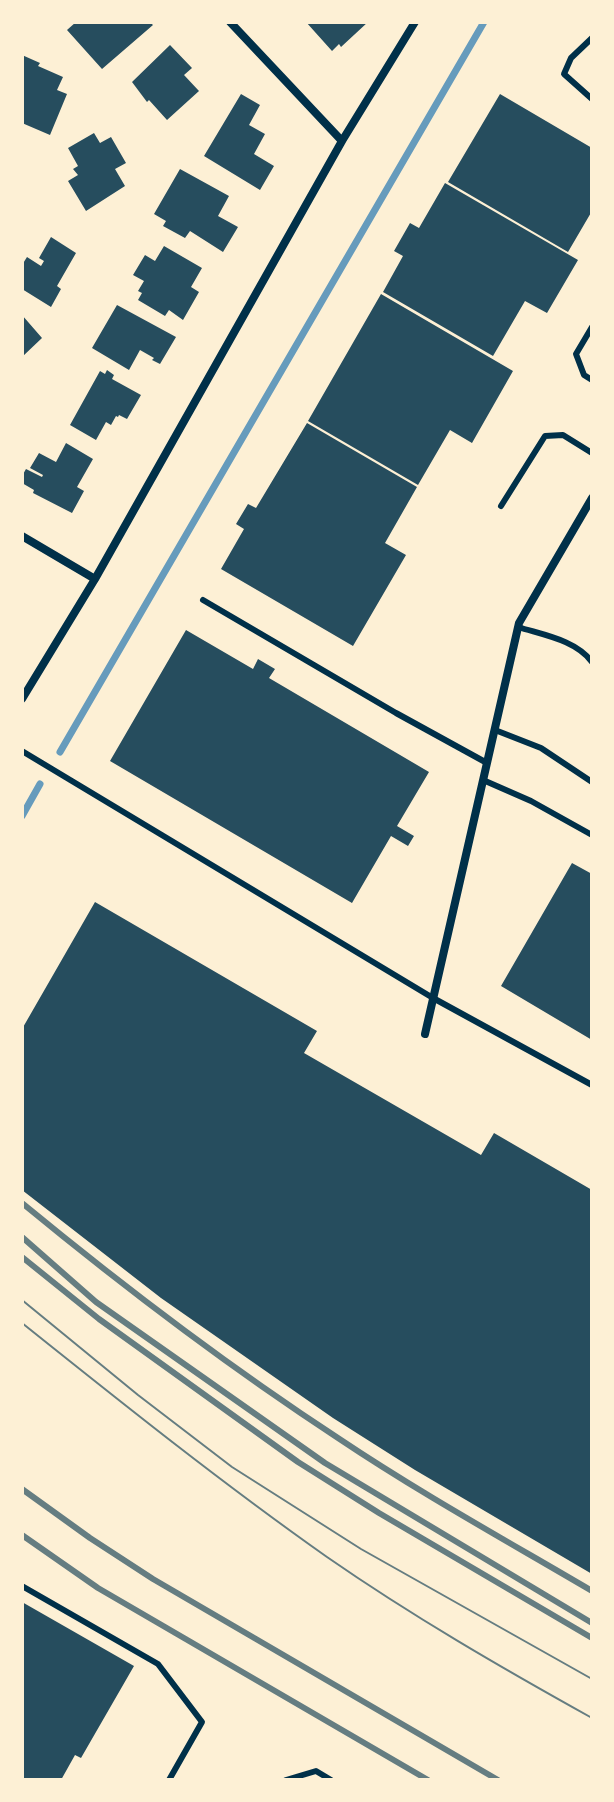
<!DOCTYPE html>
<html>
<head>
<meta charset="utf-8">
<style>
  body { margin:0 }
  #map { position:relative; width:614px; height:1802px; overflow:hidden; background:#fdf0d5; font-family:"Crimson Pro",serif }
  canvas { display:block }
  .frame { position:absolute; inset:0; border:24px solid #fdf0d5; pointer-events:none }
</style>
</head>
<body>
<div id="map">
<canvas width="614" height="1802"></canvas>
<div class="frame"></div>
</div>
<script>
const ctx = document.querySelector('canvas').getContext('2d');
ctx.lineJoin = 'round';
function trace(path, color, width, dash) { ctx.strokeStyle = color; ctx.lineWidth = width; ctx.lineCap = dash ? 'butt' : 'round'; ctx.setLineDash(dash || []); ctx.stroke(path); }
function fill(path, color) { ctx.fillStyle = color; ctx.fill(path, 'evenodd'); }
const stream = new Path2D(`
  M60,752L484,22
  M22,816L40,784`);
const building = new Path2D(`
  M76,22H150L153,25L102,69L67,30Z
  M306,22H368L341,47L339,44L332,51Z
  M170,45L192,68L184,75L199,91L167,120L149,100L147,102L132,82Z
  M22,55L40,63L38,66L63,77L57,90L67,94L50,135L22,123Z
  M241,94L260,105L249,125L265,134L254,154L274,166L260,190L204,156Z
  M500,94L592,148V211L568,252L448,182Z
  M94,133L100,143L111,137L126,163L115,169L125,186L86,211L68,181L78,175L73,169L78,166L68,148Z
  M180,169L229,196L218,216L238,227L223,252L190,231L185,238L163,226L166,221L154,214Z
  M445,183L578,260L547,313L525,301L493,356L383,292L403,256L394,251L410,223L419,228Z
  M51,237L76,253L57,286L61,289L51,307L22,289V265L27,257L41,266L44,261L39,258Z
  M164,246L202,268L191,287L199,292L183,320L169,310L165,316L138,300L142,293L138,291L144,281L133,275L145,255L155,261Z
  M381,294L513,371L472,443L450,430L418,485L308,421Z
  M117,305L176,337L160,364L152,360L154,358L140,350L129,370L92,348Z
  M22,315L42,338L22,357Z
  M107,370L114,375L112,379L141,395L127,419L119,415L118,417L116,416L111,425L106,422L96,440L70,425L100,371L105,374Z
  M307,423L417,487L385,543L406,555L353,646L221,569L244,529L236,524L248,504L256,508Z
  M66,443L93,459L77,487L84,491L72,513L33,493L34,490L22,483V476L26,469L42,477L43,475L30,468L39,453L56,462Z
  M186,630L253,669L258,659L275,669L269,678L429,772L397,826L414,836L408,846L391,836L352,903L110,761Z
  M572,863L592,874V1040L501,986Z
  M95,902L317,1031L304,1053L481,1155L494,1133L592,1190V1574L415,1470L333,1418L161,1298L22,1190V1029Z
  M22,1602L134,1666L81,1758L75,1755L61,1780H22Z`);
const service = new Path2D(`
  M592,38L571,58L564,74L592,99
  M592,327L576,354L584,375L592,380
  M501,506L545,436L563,435L592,453
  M203,600L396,713L487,763
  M518,627C543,635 576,640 592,662
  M495,730L541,748L592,782
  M22,751L433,998L592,1085
  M483,780L531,801L592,835
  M22,1586L158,1664L202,1722L169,1780
  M286,1780L316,1771L331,1780`);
const minor = new Path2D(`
  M230,22L342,141
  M22,536L95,579
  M22,699L95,579L342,141L415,22
  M425,1034L519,623L592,498`);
const tram = new Path2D(`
  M22,1300L138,1395L232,1467L361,1549L592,1679
  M22,1323C122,1403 222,1483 327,1557C412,1616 502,1668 592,1718`);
const rail = new Path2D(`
  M22,1203C124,1287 228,1366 338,1438C420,1493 507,1541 592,1591
  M22,1237L96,1302L325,1463L592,1623
  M22,1257L99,1319L298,1462L379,1513L592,1638
  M22,1489L90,1538L153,1579L498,1780
  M22,1535L98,1588L428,1780`);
trace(stream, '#669bbc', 7);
fill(building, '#264d5e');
trace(service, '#003049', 6);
trace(minor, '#003049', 8);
trace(tram, '#657d81', 2);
trace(rail, '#657d81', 6);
</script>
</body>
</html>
